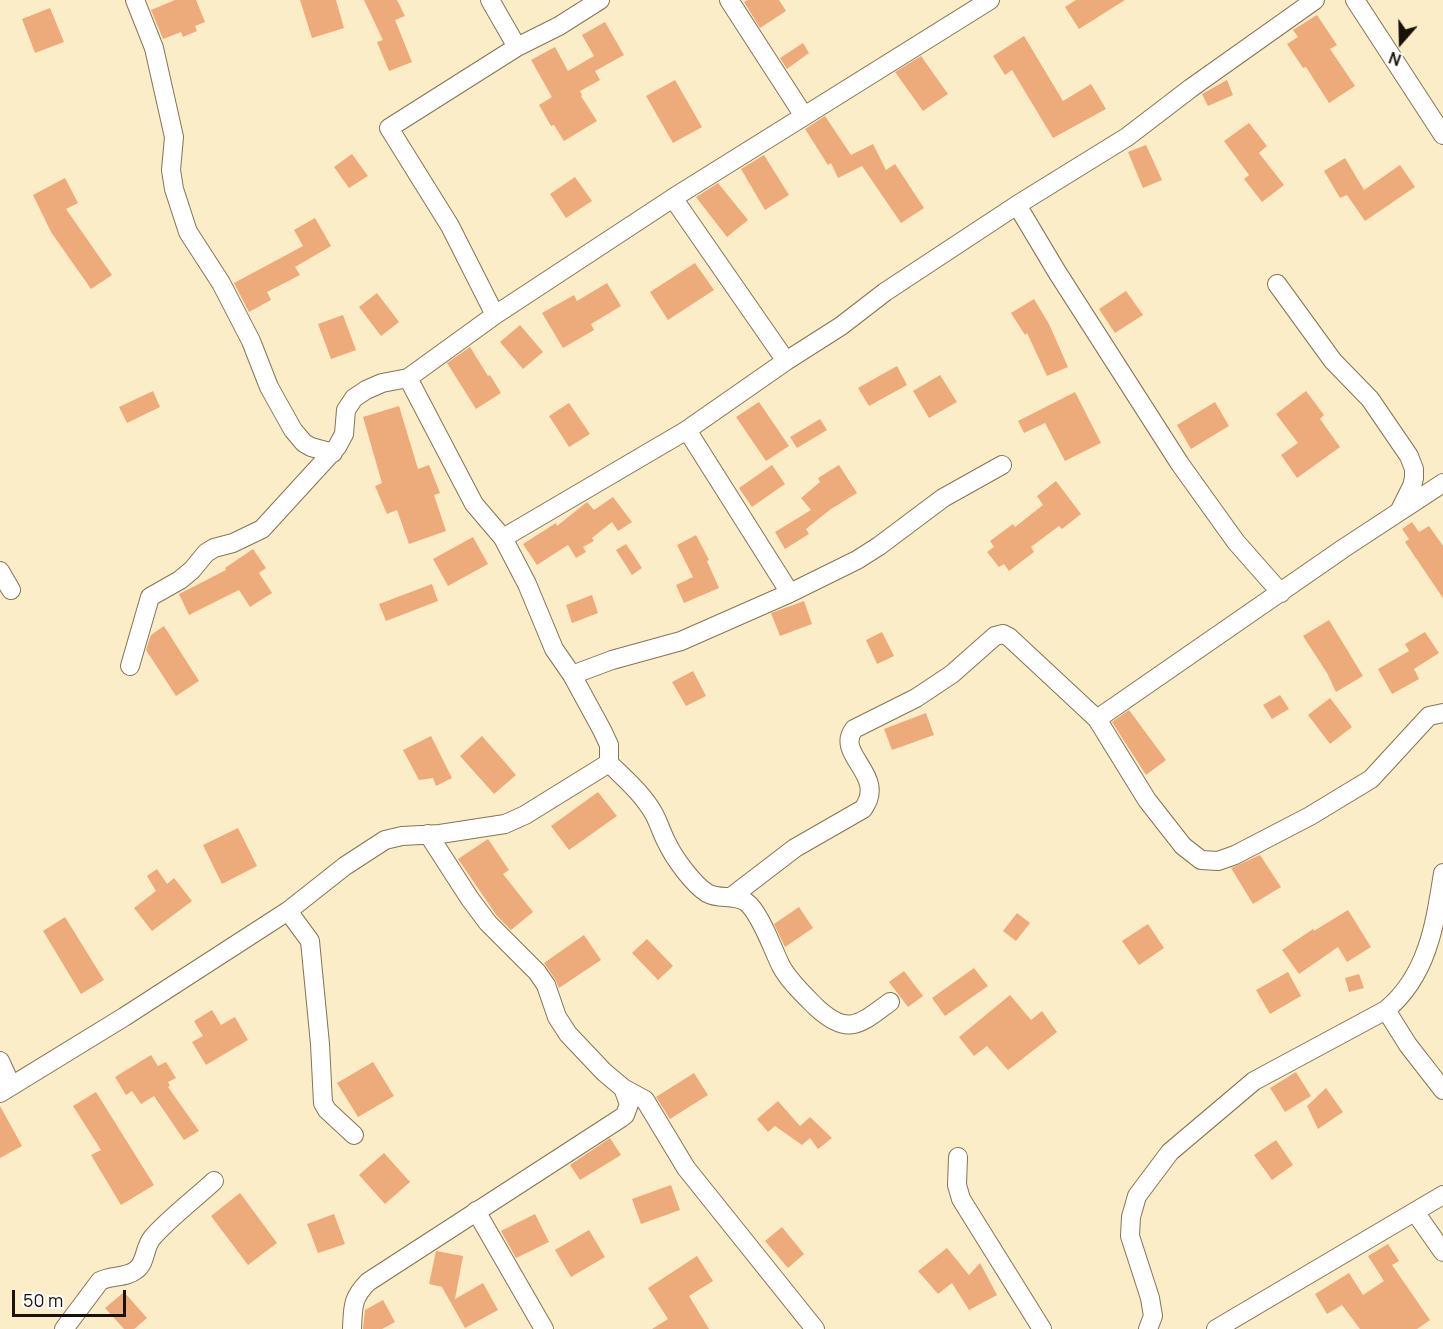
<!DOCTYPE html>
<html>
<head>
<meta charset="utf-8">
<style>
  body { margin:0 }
  #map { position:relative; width:1443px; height:1329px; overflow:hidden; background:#fcedc9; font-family:Manrope,sans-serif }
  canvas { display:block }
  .north { position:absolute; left:1371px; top:12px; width:60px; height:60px; -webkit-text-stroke:4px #fff; paint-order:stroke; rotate:200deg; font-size:16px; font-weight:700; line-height:24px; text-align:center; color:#181306 }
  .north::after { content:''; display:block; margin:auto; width:21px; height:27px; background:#181306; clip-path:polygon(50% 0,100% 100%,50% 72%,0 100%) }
  .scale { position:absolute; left:12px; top:1290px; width:114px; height:27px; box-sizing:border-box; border:3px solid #181306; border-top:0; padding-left:8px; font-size:18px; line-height:21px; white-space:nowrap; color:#181306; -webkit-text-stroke:4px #fff; paint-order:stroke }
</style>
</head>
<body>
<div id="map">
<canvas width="1443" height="1329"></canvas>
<div class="north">N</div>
<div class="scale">50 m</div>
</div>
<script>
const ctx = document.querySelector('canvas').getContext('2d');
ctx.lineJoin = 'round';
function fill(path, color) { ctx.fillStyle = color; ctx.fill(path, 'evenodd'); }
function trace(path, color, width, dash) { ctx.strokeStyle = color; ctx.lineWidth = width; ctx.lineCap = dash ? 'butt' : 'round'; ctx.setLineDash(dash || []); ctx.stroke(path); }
const building = new Path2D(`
  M175,0H196L205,22L195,26L197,31L183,37L181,32L163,39L151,10Z
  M300,0H336L344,28L312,38Z
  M364,0H397L405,16L395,20L412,62L389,71L377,42L383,40Z
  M748,0H779L786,11L760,28L744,2Z
  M1076,0H1125L1079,29L1065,7Z
  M50,8L64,42L35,53L22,19Z
  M1317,15L1337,45L1330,49L1355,86L1329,103L1306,67L1303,68L1287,44L1298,37L1293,30Z
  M605,22L624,55L595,71L600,80L580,91L582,95L581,96L597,121L564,141L554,125L551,126L539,105L552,97L531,60L555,47L568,71L594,56L582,35Z
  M1024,36L1063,101L1091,84L1106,109L1053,138L1012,70L1005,75L993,56Z
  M803,43L809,53L787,69L780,58Z
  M921,56L948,94L923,111L895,72Z
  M675,80L702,127L673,143L646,96Z
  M1227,80L1233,95L1208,106L1202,94Z
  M825,116L851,155L873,144L886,170L895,164L924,208L901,223L862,166L838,178L831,163L828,165L805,129Z
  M1249,123L1267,146L1259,153L1284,185L1262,202L1244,179L1249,175L1224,141Z
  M1146,145L1162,180L1143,188L1128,152Z
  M352,154L368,176L349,188L334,167Z
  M764,155L789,195L765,210L741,169Z
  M1345,158L1364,190L1400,165L1415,187L1365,221L1347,195L1340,198L1324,171Z
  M575,177L592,201L566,218L550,194Z
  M65,178L78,203L66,209L112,275L91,289L51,232L33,195Z
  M718,183L748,220L727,237L696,197Z
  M315,218L331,246L295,267L300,275L267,292L271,300L249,312L234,283L303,246L294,230Z
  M695,263L714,290L668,320L650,292Z
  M607,283L621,306L591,324L594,330L563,348L542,313L574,295L577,301Z
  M1126,291L1143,315L1115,333L1099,309Z
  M377,293L399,322L381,336L359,307Z
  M1034,299L1049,324L1068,367L1047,376L1027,333L1025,335L1011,313Z
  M343,315L356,350L331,359L318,324Z
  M520,325L543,352L523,369L500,342Z
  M470,347L488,376L490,375L501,393L476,409L447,363Z
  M897,366L907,385L869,406L858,388Z
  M940,375L957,402L929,418L913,391Z
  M153,391L160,407L127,423L119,407Z
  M1306,391L1324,415L1320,419L1340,447L1297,478L1281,455L1298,443L1276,414Z
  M1075,392L1101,443L1065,461L1045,423L1024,433L1018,421Z
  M759,402L789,446L766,461L736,417Z
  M1215,402L1229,426L1191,449L1177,425Z
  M569,403L590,434L569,447L549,416Z
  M399,406L418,469L429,465L440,493L434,495L446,531L409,544L397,510L387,514L375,486L382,483L363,417Z
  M820,419L827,430L797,448L790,437Z
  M772,465L785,484L752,507L739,488Z
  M839,465L857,493L831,509L806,529L809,534L785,549L775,532L811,510L801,498L820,482L818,478Z
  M1056,481L1081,514L1062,529L1059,526L1031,547L1034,552L1009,571L1004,564L999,567L987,552L994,547L990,541L1013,524L1015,527L1043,505L1037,496Z
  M613,497L632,522L618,531L612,522L592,538L594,541L583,547L586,552L576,558L568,545L537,565L523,544L556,523L557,526L587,502L594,510Z
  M1412,522L1419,532L1429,526L1443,546V598L1405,542L1409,539L1402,529Z
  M696,535L709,560L707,561L719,588L684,603L676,585L693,577L677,545Z
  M473,537L488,564L448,586L433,559Z
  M626,544L642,568L632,575L616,550Z
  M253,549L266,568L259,573L272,593L250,607L239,590L189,615L179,594L226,570L225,568Z
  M432,584L438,601L386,621L379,604Z
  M592,595L598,613L572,623L566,605Z
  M804,601L812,624L780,636L771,613Z
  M1329,620L1363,676L1336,692L1327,673L1303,636Z
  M164,626L199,681L176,696L146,650L151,635Z
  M882,632L894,656L877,664L866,640Z
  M1425,632L1439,653L1414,669L1419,679L1392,694L1378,669L1409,651L1405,644Z
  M693,671L706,696L686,706L672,682Z
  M1280,695L1289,709L1272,719L1263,705Z
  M1330,698L1352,727L1330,744L1308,715Z
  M1129,710L1166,760L1146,775L1112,722Z
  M926,713L934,735L892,750L884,729Z
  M431,736L452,778L436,786L433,778L419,780L403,750Z
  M482,736L516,775L494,794L460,756Z
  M598,792L617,816L569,850L551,826Z
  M238,828L257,866L222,884L203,845Z
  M488,839L509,870L503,874L533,912L511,930L497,916L458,859Z
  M1260,855L1281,887L1253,904L1231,868Z
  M157,869L167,884L174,878L192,901L152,931L134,908L156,891L147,876Z
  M799,907L813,928L785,947L774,924Z
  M1348,910L1371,947L1347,962L1338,947L1299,974L1282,950L1313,929L1314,931Z
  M1017,913L1030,923L1016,941L1003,931Z
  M65,917L104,980L81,994L43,931Z
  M1148,924L1164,948L1139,965L1122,941Z
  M584,935L601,960L559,988L555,979L544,963Z
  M647,939L673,966L658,980L632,953Z
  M974,968L988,986L945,1016L932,998Z
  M904,971L923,996L908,1007L889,982Z
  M1288,972L1301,996L1270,1014L1256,990Z
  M1359,974L1364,988L1349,992L1345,978Z
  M1010,995L1031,1020L1042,1011L1057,1032L1008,1070L987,1046L974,1056L959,1037Z
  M212,1010L221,1025L235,1017L248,1040L206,1065L192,1042L203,1036L194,1021Z
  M151,1055L158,1066L166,1062L176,1078L168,1082L170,1086L168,1087L199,1131L184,1140L154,1096L141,1104L132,1091L126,1095L115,1077Z
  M373,1062L394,1096L358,1117L337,1083Z
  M1296,1072L1311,1096L1285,1112L1270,1088Z
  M694,1073L708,1095L670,1119L656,1097Z
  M1326,1088L1343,1112L1318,1129L1307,1106Z
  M96,1092L154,1185L121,1205L91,1155L101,1150L73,1106Z
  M778,1101L800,1126L810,1117L832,1138L818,1149L810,1138L802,1145L775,1126L768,1132L757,1119Z
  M0,1106L22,1146L0,1158Z
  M610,1138L621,1155L580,1180L570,1165Z
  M1276,1140L1293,1165L1272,1180L1254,1155Z
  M384,1153L410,1182L385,1204L359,1175Z
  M671,1185L680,1210L641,1224L632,1199Z
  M240,1193L277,1243L248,1265L211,1216Z
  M334,1214L345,1244L318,1253L307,1224Z
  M535,1214L549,1242L516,1258L501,1231Z
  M782,1227L804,1254L788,1268L765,1241Z
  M589,1230L605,1257L571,1277L555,1250Z
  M1388,1244L1399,1261L1392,1265L1430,1320L1417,1329H1360L1342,1305L1327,1314L1315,1294L1349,1273L1363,1295L1384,1281L1368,1256Z
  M947,1248L969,1275L980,1263L997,1295L969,1310L952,1283L938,1294L918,1271Z
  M436,1251L463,1256L455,1299L483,1283L498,1310L465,1328L442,1287L429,1284Z
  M697,1256L713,1281L689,1296L709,1329H652L668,1319L648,1288Z
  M124,1292L147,1318L134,1329H124L105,1308Z
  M383,1300L395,1322L382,1329H363L365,1310Z`);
const street = new Path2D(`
  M135,0L154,48L174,137L171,170L174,189L188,232L221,283L251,341L269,387L293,430L304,443L311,447L333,453
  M490,0L517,47
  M729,0L804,116
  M1355,0L1443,135
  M673,198L786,361
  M1017,205L1057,272L1180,464L1236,542L1281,593
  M1277,284L1333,361L1370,399L1409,456L1414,469V478L1412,486L1400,510
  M495,315L450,226L389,128L517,47L559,26L600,0
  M408,378L474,504L503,538L527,584L554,649L572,675L602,730L609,745V763C625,779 643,794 654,814C659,823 662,834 667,843C674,858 693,884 707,893C719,900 734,894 746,902C760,912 773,950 781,966C789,981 804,995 816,1007C848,1037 860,1024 890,1002
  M687,430L790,593
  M503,538L687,430L786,361L841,326L885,292L1017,205L1127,137L1191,88L1315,0
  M0,571L11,590
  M130,666L150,597L180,580L192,570L206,553L214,548L233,543L262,529L337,447L344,434L346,410L354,398L366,390L382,383L408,378L495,315L673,198L990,0
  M572,675L612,660L681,641L790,593L857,560L879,546L943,498L1002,465
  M1097,719L1344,548L1443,483
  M428,834L470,899L488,923L537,972L546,985L557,1017L568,1034L604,1072L623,1088L645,1100L686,1168L815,1329
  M731,897L795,848L863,809C888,775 834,755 854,729L916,698L952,674L995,636L1003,634L1009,637L1097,719L1147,800L1183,846L1201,860L1218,861L1235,855L1310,816L1371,779L1429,716L1443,713
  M288,911L310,941L320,1044L323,1103L327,1110L354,1135
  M1386,1010L1408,1045L1443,1090
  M0,1061L11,1085
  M0,1093L124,1017L288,911L345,866L385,840L402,836L440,834L505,824L525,815L609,763
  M958,1157L957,1185L961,1199L1042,1329
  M476,1211L544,1329
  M1415,1212L1443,1252
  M64,1329L100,1281C111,1275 126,1278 136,1270C146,1263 144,1248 152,1238C168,1219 196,1198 214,1181
  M352,1329C353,1307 352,1298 368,1282L621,1118L625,1115L629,1104L623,1088
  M1148,1329L1153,1316L1150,1298L1130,1236L1131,1217L1137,1196L1170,1152L1254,1081L1386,1010C1428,975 1435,924 1443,873
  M1216,1329L1443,1195`);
fill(building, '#edaa7a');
trace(street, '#837555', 20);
trace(street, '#fff', 18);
</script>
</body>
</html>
